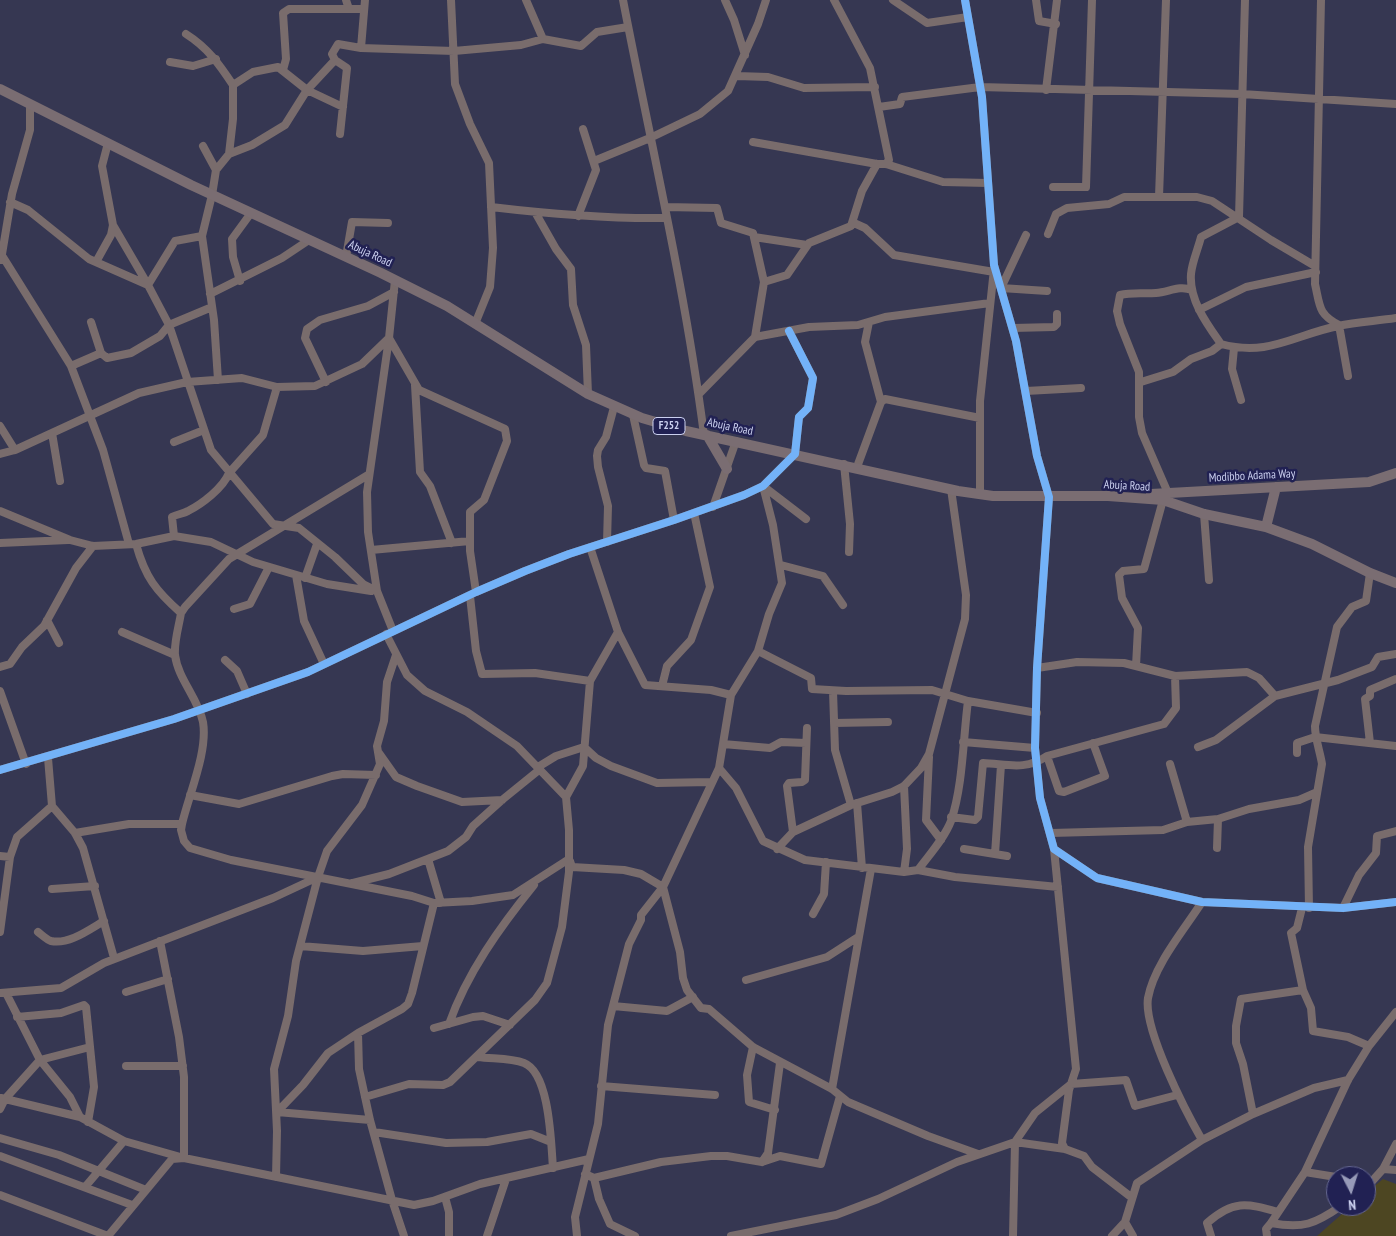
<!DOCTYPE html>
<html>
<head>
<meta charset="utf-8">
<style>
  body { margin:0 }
  #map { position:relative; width:1396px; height:1236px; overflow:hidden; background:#363752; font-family:"PT Sans Narrow",sans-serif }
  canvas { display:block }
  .north { position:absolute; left:1326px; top:1166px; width:50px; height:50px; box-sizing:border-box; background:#212153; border:1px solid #656791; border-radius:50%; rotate:175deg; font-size:14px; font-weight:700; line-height:20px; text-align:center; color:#cbd0ef }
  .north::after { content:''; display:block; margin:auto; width:18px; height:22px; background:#979ab8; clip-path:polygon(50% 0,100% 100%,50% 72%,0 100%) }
</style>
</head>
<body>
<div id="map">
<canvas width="1396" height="1236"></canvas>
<div class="north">N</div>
</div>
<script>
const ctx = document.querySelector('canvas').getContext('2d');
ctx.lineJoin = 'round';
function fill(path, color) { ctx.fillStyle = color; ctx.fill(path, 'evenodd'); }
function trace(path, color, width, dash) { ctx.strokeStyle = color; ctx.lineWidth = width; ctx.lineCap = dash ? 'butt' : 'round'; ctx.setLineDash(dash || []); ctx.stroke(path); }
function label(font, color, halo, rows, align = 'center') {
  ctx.font = font + ' "PT Sans Narrow",sans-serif'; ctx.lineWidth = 5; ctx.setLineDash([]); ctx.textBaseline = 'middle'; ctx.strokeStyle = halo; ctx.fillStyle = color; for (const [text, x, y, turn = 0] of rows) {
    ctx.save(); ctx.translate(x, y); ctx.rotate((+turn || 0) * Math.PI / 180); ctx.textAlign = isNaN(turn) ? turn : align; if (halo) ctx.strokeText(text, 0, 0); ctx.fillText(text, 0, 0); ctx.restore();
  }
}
const green = new Path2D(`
  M1383,1179L1396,1184V1236H1317L1351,1206H1366V1193Z`);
const minor = new Path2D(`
  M346,0L349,9H364
  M451,0L455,84L470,124L489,163L493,248L490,287L475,324
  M526,0L543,39
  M623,0C651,145 685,288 704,435
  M725,0L734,20L745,55
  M834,0L870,68L889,160L886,164
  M893,0L927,23L968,17
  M965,0L982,97L994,265L1016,341L1037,456L1049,497L1037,668L1035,748L1040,798L1054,849L1097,878L1202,902L1343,908L1396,902
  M1036,0L1039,21L1056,24
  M1245,0L1239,217L1201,237C1198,249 1192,262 1191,274C1189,300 1207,324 1221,344C1268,357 1294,335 1338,326C1357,322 1377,321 1396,318
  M1321,0L1315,284C1320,306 1318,314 1339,325L1348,376
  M186,34C208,48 219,64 233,85
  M361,48L454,51L521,45L543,39L581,46L597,32L628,27
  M335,60L347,68L340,134
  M170,62L193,66L216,59
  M283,70L286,59L283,13L289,9H349
  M737,76L768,77L804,88L875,87
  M1046,90L1057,0
  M879,107L900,104L902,97L980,87L1242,94L1396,104
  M753,142L877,164H886L943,182L988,183
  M203,146L216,170
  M229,154L233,119V85L253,72L278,67L307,90L343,107
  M594,161L650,138L700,114L728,91L758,24L766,0
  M1053,187H1086L1092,0
  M1159,197L1166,0
  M10,202L28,210L89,259L148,285L169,325L211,450L273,524L299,528L335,557L363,584L377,591
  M491,207C550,214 608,219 667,218
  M665,207L717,208L721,223L753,233L764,282L755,337
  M535,212L556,249L571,269L573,305L586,345L588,394
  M578,216L596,170L583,129
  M854,223L865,228L894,255L994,272
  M113,225L148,285
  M1048,234L1056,214L1067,208L1109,204L1124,197H1197L1212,201L1271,240L1315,266
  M1026,235L1001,288L1047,291
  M754,237L807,245
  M3,257L71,366L103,450L129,544
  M346,257L352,222L388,223
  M1,260L12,194L30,130V104
  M96,262L111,235L113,225L102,166L108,143
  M240,281L233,257L232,239L251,213
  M764,282L787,275L809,243L851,226L862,191L877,164
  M148,285L175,241L202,236
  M210,294L282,258L309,240
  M1199,310L1246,287L1316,272
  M91,322L101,353L107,358L131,353L160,336L169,325L212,307
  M869,322L865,342L881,402
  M1013,328L1054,327L1057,324V314
  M1234,348L1232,369L1241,400
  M71,366L101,353
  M218,380L214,320L202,236L212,195L216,170L229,154L252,145L285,125L307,90L335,60L332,54L338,44L361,48L365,0
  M326,382L305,338L307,329L320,320L368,306L394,292
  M1141,382L1173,372L1191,359L1212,351L1221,344
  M415,385L420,472L430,486L452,543
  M1026,391L1081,388
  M699,394L755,337L809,327L858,325L885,317L990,303
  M633,415L644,465L646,468L665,471L674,520
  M0,426L15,450
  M52,433L60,481
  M174,442L204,430
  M0,454L15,450L139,393L187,382L242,378L277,387L315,386L362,364L389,338L419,390L505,429L507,441L484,500L470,512V551L476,592
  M844,464L850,524L849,552
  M857,467L881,402L885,399L980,418
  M368,475L229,559L185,607L181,613C179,626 174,641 175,655C178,679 198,698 203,722C208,752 189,794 182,824L181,830L184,841L190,848L231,860L412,896L434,903L472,901L513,895L569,859
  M763,486L806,519
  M1168,493L1142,433L1139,417V372L1120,324L1117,311L1120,295C1132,292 1144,294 1156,293C1169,292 1179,285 1192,290
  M980,494V401L994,269
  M713,507L736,441
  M0,511L70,540L93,546L136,544L174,536L211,542L253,562L327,584L371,591
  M1204,514L1209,580
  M174,536L172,517C177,514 183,514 188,511C202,504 223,488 229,473L263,435L277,387
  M607,542L608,506L598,467L597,456L598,450L606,437L614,407
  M0,543L68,540
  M136,544C145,577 156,591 181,613
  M590,547L618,632L645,685L711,690L731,695
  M371,550L470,541
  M781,565L823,576L843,605
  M296,575L304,621L324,664
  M305,578L317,544
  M470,596L476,651L482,674L535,673L590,681
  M234,609L250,604L269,567
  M47,620L59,643
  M393,631L377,591L368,532L367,492L389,338L395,280
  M122,632L175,655
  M386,634L407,675L425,691L467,712L517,746L566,797
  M758,651L811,678L812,689L846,691L932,690L968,701L1037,713
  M225,660L237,671L247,694
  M1136,666L1138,628L1122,598L1119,575L1123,571L1144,569L1163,500
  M0,667L10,664L22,647L44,626L76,568L93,546
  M1037,668L1077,662L1124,663L1175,676L1247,672L1259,678L1275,696
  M662,686L667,666L691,640L710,587L694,513
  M0,691L26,764
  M833,691L835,750L851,805
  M834,723L888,722
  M963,742L1035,748
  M1370,743L1365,699L1370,696V690L1396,679
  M723,744L770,748L781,742L806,743
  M1198,747L1216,740L1275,696L1338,680L1372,667L1378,657L1396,654
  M379,753L396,777L417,786L462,802L502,800
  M1297,753V743L1315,737L1396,746
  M1047,756L1059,791L1064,792L1105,776L1093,743
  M929,757L926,820L941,840
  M48,758L52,806L75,833L83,848L114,958
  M1170,764L1187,822
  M538,767L556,756L584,747L596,758L611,766L657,783L711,782
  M719,768L736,788L763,841L805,860L904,872L918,870L955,877L1058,887
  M0,770L174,719L308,672L476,592L525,571L569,554L674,520L744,495L763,486L795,454L799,417L808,408L813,378L789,331
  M190,795L239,804L332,776L343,774L376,775
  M857,803L862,868
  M951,817L975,820L978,817L983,763C1007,764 1025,771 1047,756L1164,724L1176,708L1175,676
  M793,832L787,786L789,783L802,782L805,780L807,728
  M75,833L129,824H182
  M1051,833L1163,830L1187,822L1218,819L1249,809L1299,800L1315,793
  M1217,848L1218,819
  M777,849L793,832L851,805L892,792L904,786L921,768L929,754L965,619L966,595L951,489
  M964,849L1007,856
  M1054,849L1076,1069L1069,1090L1062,1143L1065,1149
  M995,854L1001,765
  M0,856L10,857
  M428,859L441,903
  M570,861L572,867L624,870L641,874L663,887L680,952L683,978L687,990L701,1008L709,1009L753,1047L832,1089L848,1102L928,1136L978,1154
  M918,870C929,855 944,839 951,821C963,786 963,739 968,701
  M904,872L907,849L904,786
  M353,883L389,874L448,851L466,837L473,826L502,800L539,770
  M52,889L95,886
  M1302,908L1297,928L1291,933L1303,990L1311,1008L1313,1031L1348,1037L1369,1046
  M1309,908L1308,847L1322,764C1320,751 1315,739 1315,726L1337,627L1352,607L1366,601L1370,573
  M1343,908L1359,875L1376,853L1377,836L1396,831
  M813,914L824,894L826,862
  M0,932L10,857L17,837L52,806
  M38,932C42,935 47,940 51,941C69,945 90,929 104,921
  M300,946L363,951L423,946
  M746,980L827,957L858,937
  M126,992L168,979
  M0,993L61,988L104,963L273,898L318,877
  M6,993L40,1060L70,1097L80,1117L124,1141L184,1158L414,1205L433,1201L480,1184L589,1159
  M613,1006L667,1011L693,997
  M17,1017L61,1013L84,1005L86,1007L94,1087L88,1122
  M449,1024C467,973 500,927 534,885
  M434,1028L473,1017L483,1016L510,1025
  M753,1047L747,1075L749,1102L775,1110
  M478,1057C492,1059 511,1058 524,1063C550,1073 551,1144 553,1168
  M126,1066H183
  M601,1086L715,1095
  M832,1089L871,869
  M365,1097L409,1084L443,1085L450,1082L535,1000L547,983L562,927L569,872V830L566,797L583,766L590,681L618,632
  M1,1098L80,1117
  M0,1109L5,1099L40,1060L90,1047
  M277,1112L303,1085L328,1053L358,1033
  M277,1112L370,1120
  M1253,1114L1243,1064L1236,1043V1026L1241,999L1303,990
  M374,1132L446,1143L487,1142L531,1134L551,1142
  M0,1138L59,1155L146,1190
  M1202,1140C1186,1112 1143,1029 1148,998C1154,965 1184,930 1202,902
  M0,1156L132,1205
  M762,1162L768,1153L780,1063
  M1383,1169L1396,1170
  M1305,1172L1336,1177
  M585,1174L594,1178L661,1162L711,1156H727L762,1162L780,1156L821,1164L840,1096
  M276,1177L277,1131L274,1069L288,1016L296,961L318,877L327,851L362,805L380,764L377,746L384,721L387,682L396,655
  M594,1178L599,1199L610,1224L635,1236
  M85,1187L124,1141
  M1366,1188L1383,1169L1396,1144
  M0,1195L108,1236
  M445,1197L449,1212V1236
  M1125,1222L1133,1236
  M1271,1223L1305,1172L1348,1080L1369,1046L1396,1012
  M108,1236L172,1159L184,1158V1077L179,1037L160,941
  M404,1236L392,1200L370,1120L359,1069L358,1033L402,1009L408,1004L412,993L434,903
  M487,1236L506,1179
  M577,1236L575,1217L598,1124L608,1025L629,944L641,920V915L663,887L719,768L731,695L758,651L769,614L782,583L773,525L763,486
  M731,1236L836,1215L878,1199L957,1162L1015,1142L1065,1149L1084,1156L1092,1167L1131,1197
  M1013,1236L1015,1142L1035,1113L1071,1084L1126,1080L1135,1106L1177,1095
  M1112,1236L1125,1222L1137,1183L1202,1140L1253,1114L1314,1088L1348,1080
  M1211,1236L1207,1223C1233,1200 1246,1203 1278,1212
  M1267,1236L1266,1229L1271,1223C1303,1229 1315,1224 1341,1206`);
const major = new Path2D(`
  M0,89L191,185L381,273L447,306L588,394L642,418L686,431L958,491L993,496H1108L1163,500L1204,514L1266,527L1312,544L1370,573L1396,583
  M707,435L727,469
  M1151,494L1369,482L1396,473
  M1266,527L1276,487`);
const cycleway = new Path2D(`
  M965,0L982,97L994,265L1016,341L1037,456L1049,497L1037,668L1035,748L1040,798L1054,849L1097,878L1202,902L1343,908L1396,902
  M0,770L174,719L308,672L476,592L525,571L569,554L674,520L744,495L763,486L795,454L799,417L808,408L813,378L789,331`);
const shields = [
  [669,426,32]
];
const shieldNames = [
  ["F252",669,426]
];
const streetNames = [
  ["Abuja Road",370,254,25],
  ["Abuja Road",730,427,12],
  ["Modibbo Adama Way",1252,476,-3],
  ["Abuja Road",1127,486,3]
];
fill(green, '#4d4622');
trace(minor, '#796c6c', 8);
trace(major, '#7a6d72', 10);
trace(cycleway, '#73b2f8', 8);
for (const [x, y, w] of shields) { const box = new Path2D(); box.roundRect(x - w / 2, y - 8.5, w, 17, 4); ctx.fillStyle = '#212153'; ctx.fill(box); trace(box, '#cbd0ef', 1); }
label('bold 11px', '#cbd0ef', null, shieldNames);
label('12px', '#cbd0ef', '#212153', streetNames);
</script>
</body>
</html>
